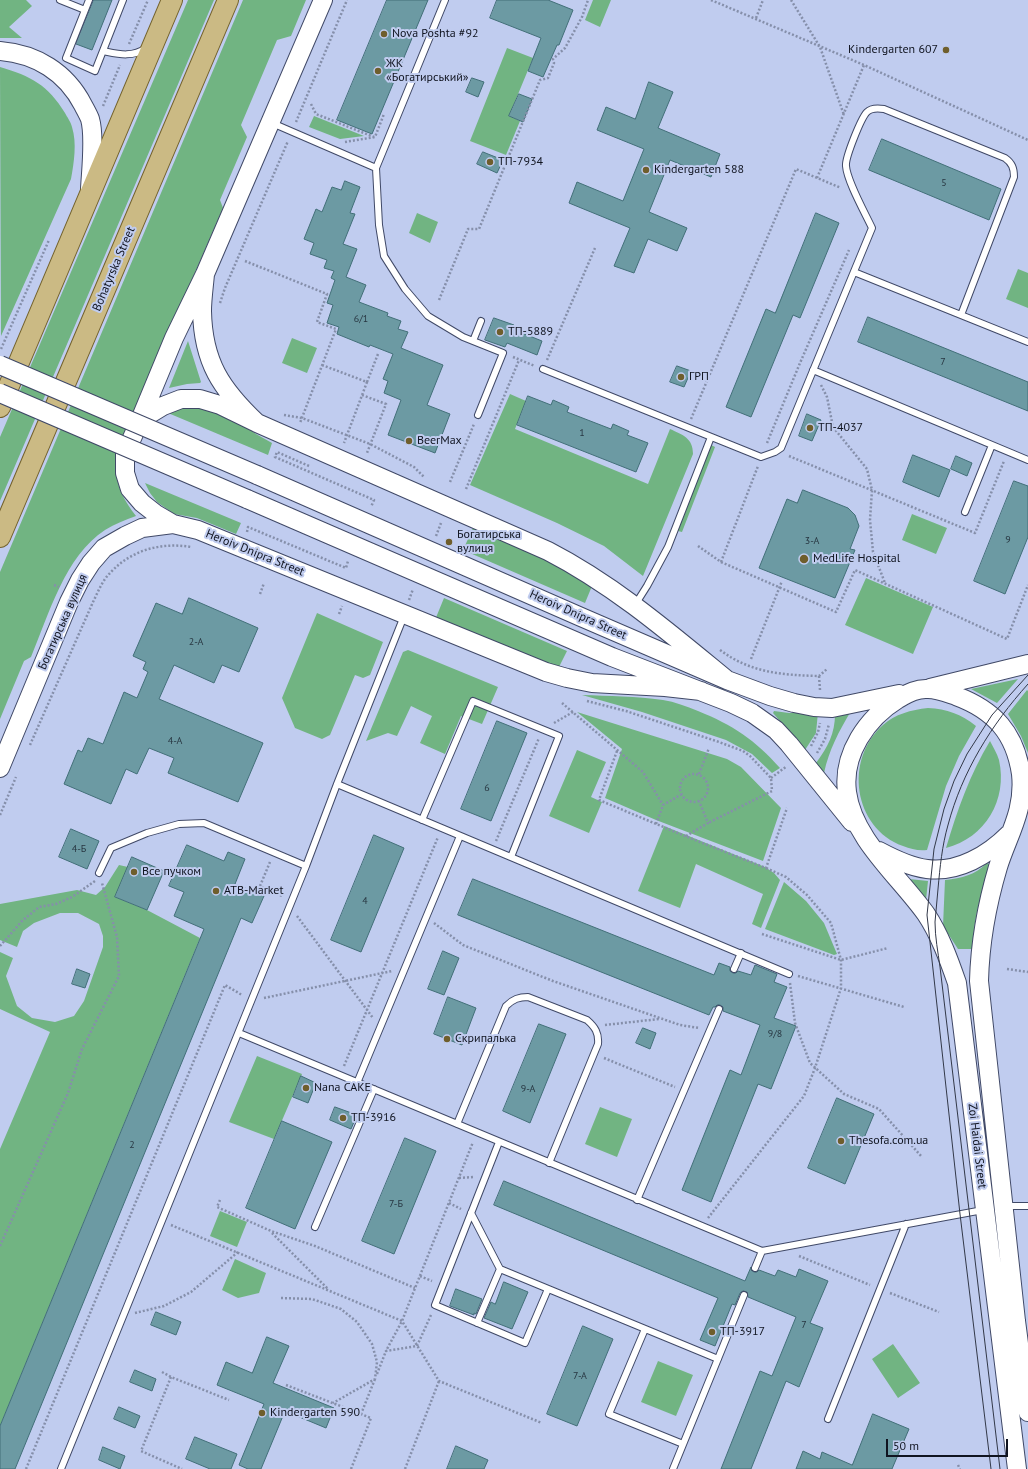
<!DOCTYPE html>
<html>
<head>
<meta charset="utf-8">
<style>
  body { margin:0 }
  #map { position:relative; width:1028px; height:1469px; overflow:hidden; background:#c0ccef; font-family:"PT Sans",sans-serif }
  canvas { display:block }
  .scale { position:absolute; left:886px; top:1439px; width:122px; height:18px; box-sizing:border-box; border:2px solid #101420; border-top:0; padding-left:5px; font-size:12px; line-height:14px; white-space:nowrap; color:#101420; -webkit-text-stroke:3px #c0ccef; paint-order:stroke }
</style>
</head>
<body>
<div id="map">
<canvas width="1028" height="1469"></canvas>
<div class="scale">50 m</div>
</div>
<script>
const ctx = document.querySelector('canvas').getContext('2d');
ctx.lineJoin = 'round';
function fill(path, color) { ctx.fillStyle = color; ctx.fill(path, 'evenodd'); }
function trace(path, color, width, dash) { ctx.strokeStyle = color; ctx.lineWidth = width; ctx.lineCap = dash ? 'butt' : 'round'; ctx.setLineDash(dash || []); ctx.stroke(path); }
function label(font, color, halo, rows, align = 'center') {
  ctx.font = font + ' "PT Sans",sans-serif'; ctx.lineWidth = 4; ctx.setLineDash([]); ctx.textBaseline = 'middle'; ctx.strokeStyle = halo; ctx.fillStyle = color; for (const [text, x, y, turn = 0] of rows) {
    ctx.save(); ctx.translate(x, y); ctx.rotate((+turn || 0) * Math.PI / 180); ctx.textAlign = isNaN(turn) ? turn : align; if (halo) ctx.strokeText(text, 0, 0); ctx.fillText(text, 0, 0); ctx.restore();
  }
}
const green = new Path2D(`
  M0,0H26L32,6L9,27L22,38H0Z
  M188,0H214L0,501V437Z
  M243,0H306L291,36L277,40L241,125L247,137L220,200L223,208L125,434C112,469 113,486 136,516C125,520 115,524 105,530C65,556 49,614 31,657L24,661L0,719V572Z
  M593,0H611L600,27L585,20Z
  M507,48L533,58L509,116L520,121L506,155L470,141Z
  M0,67C31,76 48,85 65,113C67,117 71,122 72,127C77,143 74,162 71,179L1,336Z
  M314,116L364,136L340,139L309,127Z
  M417,213L438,222L430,243L409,233Z
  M1018,269L1028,273V308L1006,299Z
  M292,338L317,348L307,373L282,363Z
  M188,341L201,382L200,383L187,384L169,388Z
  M510,394L526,401L515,429L648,484L670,429C683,435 693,438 693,454L643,576L604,546L557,523L470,485Z
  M195,404L233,418L256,434L272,443L268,455L168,413Z
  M711,445L715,447L682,532L678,531Z
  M145,483L241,523L236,534L197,518L174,514L157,502L150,493Z
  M912,514L947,528L936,554L902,540Z
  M473,528L544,558L592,586L585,603L463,550Z
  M866,578L933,607L913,654L845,625Z
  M444,598L567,651L559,667L540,663L435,620Z
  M317,613L383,642L370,675L363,678L355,675L330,735L322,739L295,728L282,698Z
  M408,650L498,687L482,724L461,716L445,754L420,743L432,716L411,706L397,736L388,733L366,741L403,652Z
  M1018,679L997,703L971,689Z
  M1027,690L1028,691V753L1021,736L1008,714Z
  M582,695C609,696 636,696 663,700C675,702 686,706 698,711C733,725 755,740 780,768L772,773L752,754L726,740L642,712Z
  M928,708C947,709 961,714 976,726L959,756L946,786L927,850C918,851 911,849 903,846C853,828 844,759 883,725C895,714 911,710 928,708Z
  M774,711L789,713L818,712L816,733L805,750L773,713Z
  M851,711C839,731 829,750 824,773L816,763C828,747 835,733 835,714Z
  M577,712L727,759L741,767L781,808L763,861L656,820L605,798L622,749Z
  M990,741C993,747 997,753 999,760C1008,800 985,838 946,848C957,811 970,774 990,741Z
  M577,750L606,762L591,797L602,802L589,833L549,816Z
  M664,826L765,867L774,873L780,880L761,928L752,924L763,894L696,864L680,908L638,891Z
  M987,863L991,865C981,894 973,918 973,949H958L943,926L945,880C962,878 975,875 987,863Z
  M119,865L128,867L115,897L147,910L200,938L0,1426V1149L50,1032L0,1009V952L13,958L6,976L17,1006L32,1018L55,1022L74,1016L84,1001L103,947V936L99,924L78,913H60L34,923L23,931L17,947L0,940V904L77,890L96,895L105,887Z
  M909,879L928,881L926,900Z
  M784,882L806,901L824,923L837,954L834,955L765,929Z
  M257,1056L302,1074L274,1139L229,1122Z
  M600,1107L632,1119L617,1157L585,1144Z
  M220,1211L247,1222L237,1247L210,1236Z
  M235,1259L266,1273L259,1293L238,1298L222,1290Z
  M893,1344L920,1383L898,1398L872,1359Z
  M658,1361L693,1375L676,1416L641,1402Z`);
const building = new Path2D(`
  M94,0H112L92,50L76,44Z
  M387,0H428L372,134L337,120Z
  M497,0H548L573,10L559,45H557L543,77L528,71L541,38L490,18Z
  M472,78L484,82L478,97L466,92Z
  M649,82L673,92L658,128L720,154L711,177L670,160L649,212L687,228L677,251L648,239L634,273L614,266L630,228L569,203L577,182L623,201L644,149L597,130L606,107L635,119Z
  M519,94L532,99L523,122L509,116Z
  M882,139L1001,189L989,220L869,170Z
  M483,152L503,160L497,173L477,164Z
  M345,181L360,187L350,213L355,214L343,244L357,249L346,277L366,285L359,302L388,313L387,316L401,321L398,329L408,332L401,348L443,365L427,405L450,414L435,453L388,435L401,400L384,393L388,381L383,379L393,354L370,345L369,347L337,334L339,327L327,323L333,305L327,303L335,280L331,278L334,271L324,268L327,260L310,254L314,243L304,239L316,209L322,212L332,187L341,190Z
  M816,213L839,223L800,318L793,315L751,417L726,407L766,309L775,313Z
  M868,317L1028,382V411L858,342Z
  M494,318L514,325L512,329L542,341L537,355L507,343L505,347L485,340Z
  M677,366L691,371L684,387L670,382Z
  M528,396L551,405L553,400L569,407L567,412L611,429L613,424L629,431L627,435L648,443L636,472L517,425Z
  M807,414L821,420L812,441L799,436Z
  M913,455L950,470L939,497L903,482Z
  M956,456L972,463L967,476L951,469Z
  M1014,481L1028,486V537L1005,594L974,581Z
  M803,490L848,508L855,515L859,526L850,549L855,550L835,598L759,568L787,499L797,503Z
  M189,598L258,628L239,672L222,665L214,683L174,665L159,699L263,743L238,802L168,773L174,758L149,748L137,774L126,769L111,804L64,784L78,750L82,752L88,738L103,744L124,692L137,698L148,672L143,669L146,662L133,656L156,603L182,614Z
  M497,721L527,733L491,821L461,809Z
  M71,829L99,841L87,869L59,857Z
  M374,835L404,848L361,952L331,940Z
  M187,845L224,861L228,852L245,859L235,884L264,896L252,923L241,918L15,1469H0V1426L204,929L174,916L184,892L169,886Z
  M132,857L164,871L147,910L115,897Z
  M473,879L714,975L719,963L730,967V971L733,973H736L738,971L751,975L755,965L777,974L774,982L787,987L774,1018L796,1026L771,1089L758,1084L711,1202L682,1190L730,1070L741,1075L760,1025L723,1011V1007L720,1005H717L715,1007H713L709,1015L458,915Z
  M443,951L459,958L444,995L428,989Z
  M77,969L90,974L85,988L72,984Z
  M448,997L476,1008L462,1045L434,1034Z
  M539,1024L566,1034L530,1123L503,1111Z
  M643,1028L656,1033L650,1049L636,1043Z
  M301,1076L316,1083L308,1103L293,1097Z
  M837,1098L874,1114L845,1184L808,1168Z
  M335,1107L357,1115L351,1129L330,1120Z
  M282,1121L332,1142L295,1229L246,1208Z
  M405,1138L436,1151L394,1254L362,1241Z
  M504,1181L745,1281L751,1267V1270L754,1272H757L759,1270L775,1276L778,1270L796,1277L799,1269L828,1281L810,1323L823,1328L799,1387L786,1381L751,1469H721L760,1371L772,1376L796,1317L748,1297L747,1292L743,1291L740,1293L735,1305L732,1304L715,1346L700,1340L718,1298L494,1205Z
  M504,1282L528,1292L512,1329L484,1318L491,1302L495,1304Z
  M456,1289L482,1299L476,1314L474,1313V1315L450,1306Z
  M156,1312L181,1322L176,1335L151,1325Z
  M583,1326L613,1339L577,1426L547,1414Z
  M267,1337L289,1346L273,1383L334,1408L326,1428L285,1411L261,1469H248L239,1465L264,1404L217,1385L226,1362L252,1373Z
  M135,1370L156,1379L152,1391L130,1382Z
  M119,1407L140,1416L135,1428L114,1419Z
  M873,1414L909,1429L892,1469H796L803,1451L820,1459L822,1452L852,1465Z
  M195,1437L237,1454L231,1469H210L186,1459Z
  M456,1446L488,1460L484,1469H447Z
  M103,1447L125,1456L120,1469L99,1460Z`);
const path = new Path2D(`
  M711,0L864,65L1028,140
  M791,0L820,47L844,115
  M756,18L763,0
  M129,44L148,0
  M311,104L316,114L374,137
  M103,106L120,65
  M296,122L347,0
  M345,142L375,137L384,114
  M817,178L864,65
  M245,261L327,294L317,322L336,329L300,423
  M439,300L468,229H479L540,80L548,78L554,63L553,59L565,48L582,17L588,0
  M220,303L225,288L288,141
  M1,349L49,240
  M513,357L535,366
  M547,360L595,248
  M322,365L367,382L344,443
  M367,382L378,354
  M821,385L827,397L833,427L867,469L872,490L870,520L873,552L885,583
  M362,395L386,404L367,453
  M284,415L302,418L370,444L414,467L424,477
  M691,419L796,169L841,188
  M767,443L800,363L849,250
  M789,456L975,533L1004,461
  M309,466L277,452L275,457L374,500L371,507
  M450,482L474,424
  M466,489L519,360
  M247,532L248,527L346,568L348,561
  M436,536L441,523
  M698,546L721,562L758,466
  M721,562L836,612L855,570L1007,639L1028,585
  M54,585L59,587
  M260,594L264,583
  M409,600L413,589
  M339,614L342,606
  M720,650C751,673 782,675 819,676L827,669
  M751,659L782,581
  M819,676L820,690
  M587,701L626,711L719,742L743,751L750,756L771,778L772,791L708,823
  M562,703L643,772L663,805
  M554,723L573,712
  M30,745L93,602C98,592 102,581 110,573C131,550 161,542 191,547
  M811,746L818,732L820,723
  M617,751L599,800L685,836L766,868L787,808
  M817,753L825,739L829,724
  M680 788a14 14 0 1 1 28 0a14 14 0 1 1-28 0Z
  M699,774L709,748
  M771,778L787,766
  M0,815L16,777
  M656,824L663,805L682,794
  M686,836L708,823L699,801
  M496,841L539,738
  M270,862L260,886L282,896
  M297,916L373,1018
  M434,923L463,945L553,981L680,1025L699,1028
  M762,934L841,960L888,948
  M0,946L22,921L39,907L56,904L72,897L95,881
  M1007,969L1028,972
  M798,976L904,1007
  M790,983L795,1023L810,1063L844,1094L879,1109L922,1157
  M264,998L392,971
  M605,1025L659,1019
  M604,1058L675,1087
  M344,1066L438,837
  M459,1178L474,1177
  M220,1200L217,1207L271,1231L315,1246L415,1288
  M449,1203L461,1209
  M708,1218L804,1096L815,1068L841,988V960L831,923L807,895L786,877L766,868
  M171,1225L402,1321L439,1381L542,1423
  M272,1233L328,1289
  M0,1246L68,1093L82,1049L119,976L117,937L102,883
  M799,1256L870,1285
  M420,1276L432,1281
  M890,1293L939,1312
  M281,1298L312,1299L341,1309L357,1322L372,1344L377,1362L375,1379L333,1403
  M135,1313L164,1306L191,1292L238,1252
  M431,1315L417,1346L386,1351L402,1321L473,1142
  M162,1372L171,1377L229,1400
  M377,1374L386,1351
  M171,1377L141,1451L182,1469
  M286,1385L361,1414L375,1379
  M958,1465L960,1469
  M26,1469L225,985L242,995
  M351,1469L371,1418L361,1414
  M405,1469L439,1381`);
const lane = new Path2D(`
  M60,0L85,10
  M89,0L66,58L95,71L123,0
  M103,51C118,54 132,58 146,48
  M272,123L376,168L445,0
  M376,168L379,225L384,256L405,289L428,316L463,337L503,353L478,415
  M854,272L1028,342
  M473,341L481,321
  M543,369L761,457L775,452L781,448L872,228C865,213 847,181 846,166C845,158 861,118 867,112C871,108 878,108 884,109L1005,158C1012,163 1014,168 1014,177L961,315
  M813,370L1028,460
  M965,512L992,445
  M635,605L647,586L668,547L711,437
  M337,784L789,974
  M422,820L473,701L559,736L511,857
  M99,873L111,848L147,833L179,824L204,823L306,866
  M734,969L741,953
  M239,1033L762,1251L983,1210
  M357,1083L460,836
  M457,1124L506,1006C513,999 519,997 528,997L587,1020C595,1027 599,1033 598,1044L549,1163
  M499,1142L435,1305L525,1343L548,1289
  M637,1200L719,1009
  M1006,1206H1028
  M471,1213L500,1269L718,1359
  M315,1227L374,1089
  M755,1268L762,1251
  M477,1323L500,1269
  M645,1329L609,1414L683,1444
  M828,1419L906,1224
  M61,1469L306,866L337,784L404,616
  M673,1469L744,1295`);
const secondary = new Path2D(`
  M0,51C36,54 66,72 83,105C85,109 88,114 90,119C95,136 91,170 90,189
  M205,274C204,286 202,299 202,311C203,362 221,389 257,423L548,551C614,585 671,634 727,680
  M140,420L174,338L205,274L323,0
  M257,423L220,405L200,399H181L163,406L140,420L125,454V473L130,489L142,503L156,514L173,524L198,530L546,672L567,678L592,683L665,687L701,691
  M257,475L581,617L727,680L770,696L794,703L814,707L832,708L899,694
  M247,499L612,657L731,703L752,713L776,730L789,744L852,822
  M930,688L1028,664
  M0,768L69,602L80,580L91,563L104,548L125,536L142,528L173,524
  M879,851C894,859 910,867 927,869C958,873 988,855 1009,834
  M1017,1469L957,983C949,960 940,935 926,914C899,876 853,839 847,792C842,754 867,718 898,699C907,694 917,688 928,689C937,689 947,693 956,696C994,710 1015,733 1021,774C1025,811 1008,835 998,867C987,904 980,942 979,981L1016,1321L1028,1412`);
const primary = new Path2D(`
  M0,407L172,0
  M0,537L228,0`);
const tram = new Path2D(`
  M991,1469L960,1214L927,915L934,849L944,809L954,781L967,754L992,715L1028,675
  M1000,1469L940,967C938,952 935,937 935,922C936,911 937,900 938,889C940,867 942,846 948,825C962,772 991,725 1028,684`);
const secondaryBridge = new Path2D(`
  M0,365L257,475
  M0,393L247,499`);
const markers = [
  [384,34,4,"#6f5e2c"],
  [946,50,4,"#6f5e2c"],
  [378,71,4,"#6f5e2c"],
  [490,162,4,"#6f5e2c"],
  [646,170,4,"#6f5e2c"],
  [500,332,4,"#6f5e2c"],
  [681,377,4,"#6f5e2c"],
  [810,428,4,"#6f5e2c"],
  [409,441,4,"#6f5e2c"],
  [449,542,4,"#6f5e2c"],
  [804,559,5,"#6f5e2c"],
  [134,872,4,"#6f5e2c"],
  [216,891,4,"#6f5e2c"],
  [447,1039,4,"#6f5e2c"],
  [306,1088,4,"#6f5e2c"],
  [343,1118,4,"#6f5e2c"],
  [841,1141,4,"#6f5e2c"],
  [712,1332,4,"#6f5e2c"],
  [262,1413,4,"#6f5e2c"]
];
const numberNames = [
  ["5",944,183],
  ["6/1",361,319],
  ["7",943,362],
  ["1",582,433],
  ["9",1008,540],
  ["3-А",812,541],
  ["2-А",196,642],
  ["4-А",175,741],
  ["6",487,788],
  ["4-Б",79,849],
  ["4",365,901],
  ["9/8",775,1034],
  ["9-А",528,1089],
  ["2",132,1145],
  ["7-Б",396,1204],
  ["7",804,1325],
  ["7-А",580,1376]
];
const poiNames = [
  ["Nova Poshta #92",392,34],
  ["Kindergarten 607",938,50,"right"],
  ["ЖК",386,64],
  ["«Богатирський»",386,78],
  ["ТП-7934",498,162],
  ["Kindergarten 588",654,170],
  ["ТП-5889",508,332],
  ["ГРП",689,377],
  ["ТП-4037",818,428],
  ["BeerMax",417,441],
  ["Богатирська",457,535],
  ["вулиця",457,549],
  ["MedLife Hospital",813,559],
  ["Все пучком",142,872],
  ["ATB-Market",224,891],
  ["Скрипалька",455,1039],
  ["Nana CAKE",314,1088],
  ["ТП-3916",351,1118],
  ["Thesofa.com.ua",849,1141],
  ["ТП-3917",720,1332],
  ["Kindergarten 590",270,1413]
];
const streetNames = [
  ["Bohatyrska Street",114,269,-67],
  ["Heroiv Dnipra Street",255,553,22],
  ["Heroiv Dnipra Street",578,615,24],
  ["Богатирська вулиця",63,622,-66],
  ["Zoi Haidai Street",977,1146,83]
];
fill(green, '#71b482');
fill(building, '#6c9aa3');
trace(building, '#426f78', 1);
trace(lane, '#404967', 8);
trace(secondary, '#404967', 20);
trace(primary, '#73622c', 22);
trace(path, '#858faa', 2.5, [2, 2]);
trace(lane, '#fff', 6);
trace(secondary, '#fff', 18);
trace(primary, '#cbba84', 20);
trace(tram, '#323848', 1);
trace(secondaryBridge, '#404967', 20, []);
trace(secondaryBridge, '#fff', 18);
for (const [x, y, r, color] of markers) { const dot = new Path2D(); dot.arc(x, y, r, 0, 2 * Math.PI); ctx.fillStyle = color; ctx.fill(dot); trace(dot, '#c0ccef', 1.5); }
label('10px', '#273641', null, numberNames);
label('12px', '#101420', '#c0ccef', poiNames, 'left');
label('12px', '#101420', '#c0ccef', streetNames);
</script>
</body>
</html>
